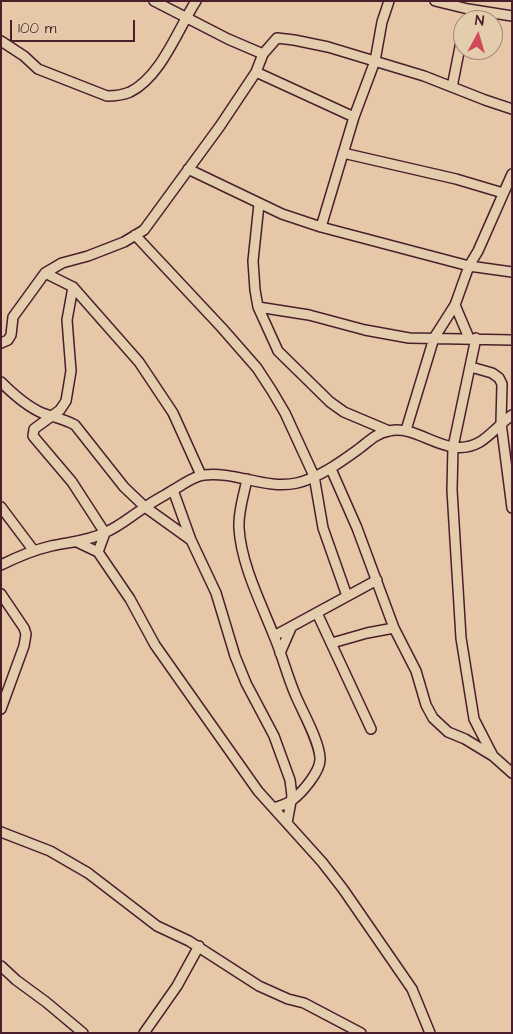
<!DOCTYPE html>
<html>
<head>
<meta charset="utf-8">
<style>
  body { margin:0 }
  #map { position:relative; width:513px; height:1034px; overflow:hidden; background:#e6c7a8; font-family:"Architects Daughter",sans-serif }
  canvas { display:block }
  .frame { position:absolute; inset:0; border:2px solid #4a1f2b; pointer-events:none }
  .north { position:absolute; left:453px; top:10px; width:50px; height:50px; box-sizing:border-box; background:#e4cdad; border:1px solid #a68779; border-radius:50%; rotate:6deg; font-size:14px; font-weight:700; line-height:20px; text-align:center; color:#4a1f2b }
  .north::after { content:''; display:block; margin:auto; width:18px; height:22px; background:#d1495b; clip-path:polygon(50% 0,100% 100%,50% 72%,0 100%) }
  .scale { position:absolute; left:10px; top:20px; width:125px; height:22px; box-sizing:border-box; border:2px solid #4a1f2b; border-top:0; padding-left:6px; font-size:15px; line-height:18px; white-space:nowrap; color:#4a1f2b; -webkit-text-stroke:4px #e4cdad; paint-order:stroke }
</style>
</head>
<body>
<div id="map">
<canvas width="513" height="1034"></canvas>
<div class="frame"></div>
<div class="north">N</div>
<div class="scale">100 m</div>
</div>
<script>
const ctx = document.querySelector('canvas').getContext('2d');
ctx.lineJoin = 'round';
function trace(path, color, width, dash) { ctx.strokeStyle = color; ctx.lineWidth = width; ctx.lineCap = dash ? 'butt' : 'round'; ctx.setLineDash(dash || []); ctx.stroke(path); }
const minor = new Path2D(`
  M154,1L228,39L263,54
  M435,1L468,9L512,16
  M1,41L24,56L38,69L107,96C114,96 123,95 130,92C161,77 178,29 196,1
  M256,72L354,117
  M452,87L463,32
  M343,153L456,179L503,193
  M188,169L282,214L321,227L469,266L512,272
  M259,204L253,261L255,290L258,307L278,351L330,402L344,412L389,431
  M321,227L354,117L375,61L382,22L389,1
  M135,235L222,328L257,368L272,391L285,413L314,476L323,528L347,596
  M45,273L73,287L139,362L173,413L201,475
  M73,287L67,320L71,371L66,401L60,410L34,429L33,436L72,482L105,533L98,552
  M455,305L469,338
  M258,307L309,315L365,330L409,338L512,340
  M476,338L453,447L452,490L461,638L474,719L493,756
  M1,343L8,340L11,335L13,317L45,273L62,263L88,256L124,242L144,230L220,126L256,72L263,54L277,38L294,40L328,47L424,76L485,100L512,109
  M471,367L492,373L499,378L502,384L501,423L512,508
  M1,382C13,394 26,406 42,413C53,417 64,419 75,425L124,487L145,507L191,540
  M406,430L434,338L455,305L469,266L478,251L512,174
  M331,469L357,528L394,628L416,671L426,705L433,718L448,732L465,739L493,756L512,773
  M247,479C244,495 238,511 239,528C241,564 261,603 274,636C282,655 287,675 295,694C302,711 319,740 320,758C321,771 302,793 291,801C287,804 279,806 274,808
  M173,490L191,540L216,593L235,656L246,683L274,736L290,780L292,796L287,823
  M1,507L34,551
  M77,542L98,552L130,599L155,645L258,791L322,862L343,889L412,989L430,1033
  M1,565C17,557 34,550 51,546C69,542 89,541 106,532C120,526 131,516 144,508C153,501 164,496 173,490C183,485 193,476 204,475C235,471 266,490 297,483C319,478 342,461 360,448C369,441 377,433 389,431C420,424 446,461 480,442C491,435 501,423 512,415
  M1,594L24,628L26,634L24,646L1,709
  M317,613L371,729
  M274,636L377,580
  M332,643L367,633L394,628
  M280,653L291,628
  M1,832L50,851L88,873L157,926L189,941L259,986L288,999L304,1003L361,1033
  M1,966L16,980L46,1002L83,1033
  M144,1033L177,986L199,946`);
trace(minor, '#4a1f2b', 12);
trace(minor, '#e4cdad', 9);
</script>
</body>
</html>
